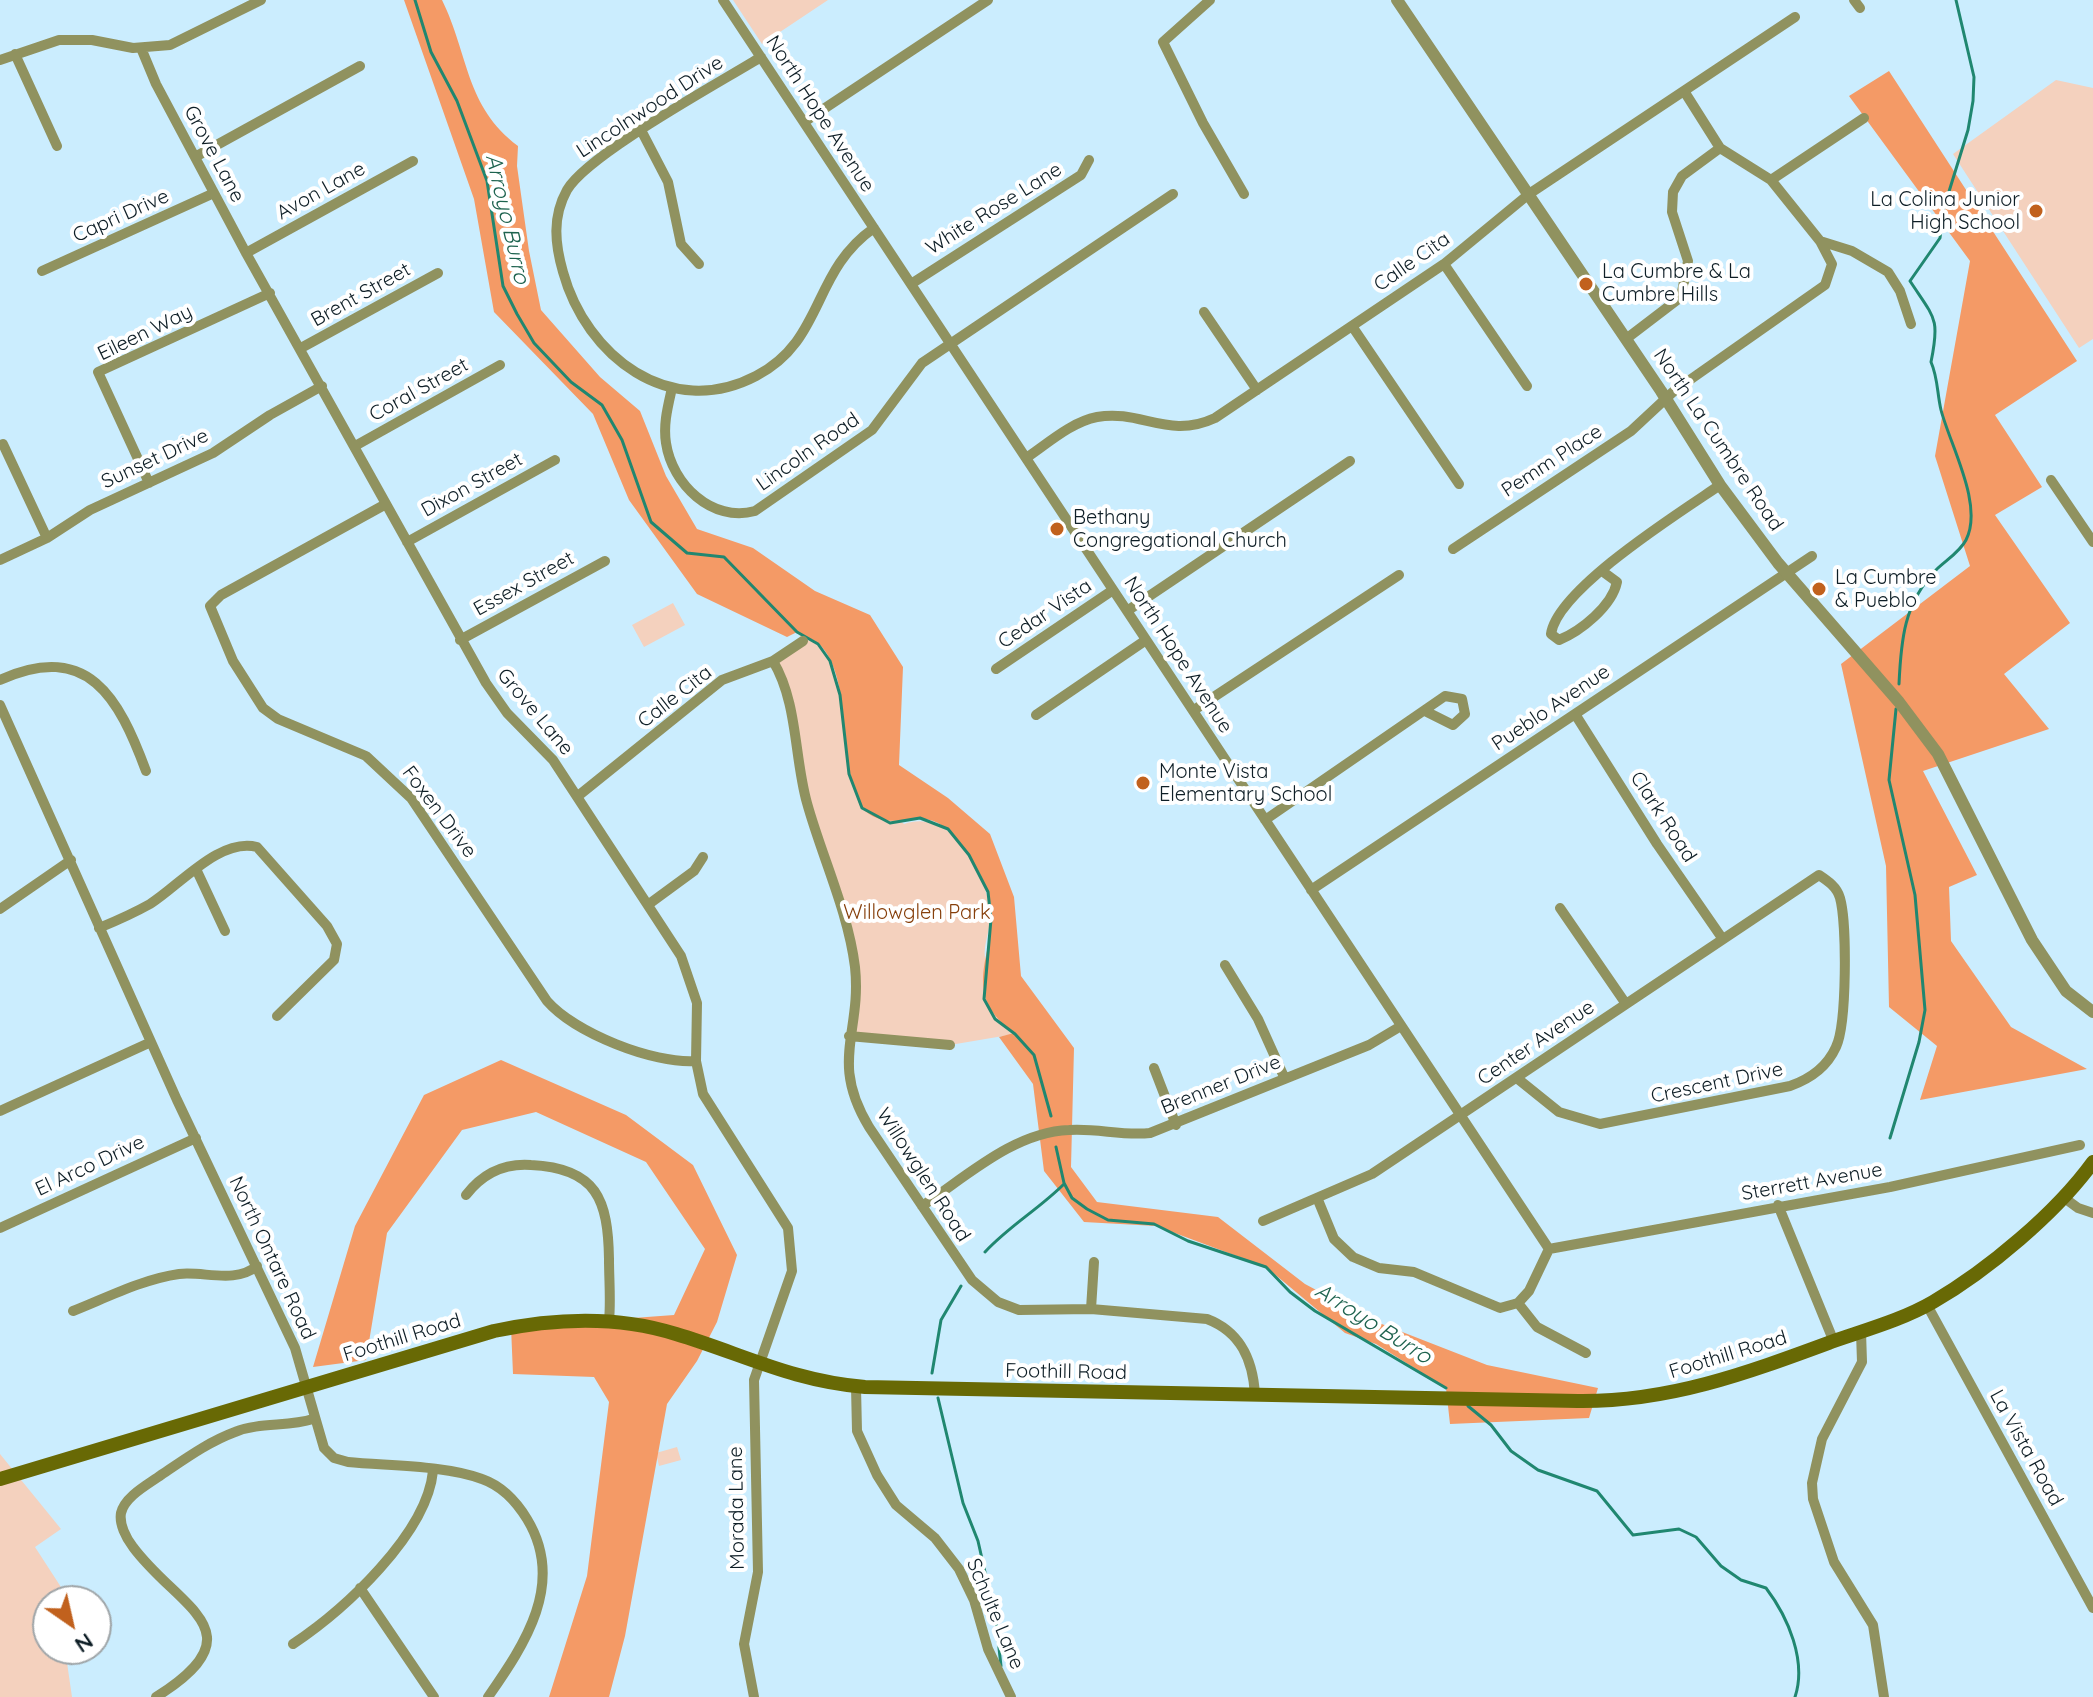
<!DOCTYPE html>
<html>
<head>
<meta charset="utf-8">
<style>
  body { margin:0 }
  #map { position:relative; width:2093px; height:1697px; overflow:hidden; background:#cbedfe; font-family:Quicksand,sans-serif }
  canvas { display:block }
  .north { position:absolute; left:32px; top:1585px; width:80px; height:80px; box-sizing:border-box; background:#fff; border:2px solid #9fa5a8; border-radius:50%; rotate:146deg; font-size:22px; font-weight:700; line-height:32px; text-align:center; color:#0e1e26 }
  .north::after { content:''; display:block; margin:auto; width:28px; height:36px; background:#c1611d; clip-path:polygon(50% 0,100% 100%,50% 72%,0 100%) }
</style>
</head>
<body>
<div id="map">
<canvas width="2093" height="1697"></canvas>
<div class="north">N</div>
</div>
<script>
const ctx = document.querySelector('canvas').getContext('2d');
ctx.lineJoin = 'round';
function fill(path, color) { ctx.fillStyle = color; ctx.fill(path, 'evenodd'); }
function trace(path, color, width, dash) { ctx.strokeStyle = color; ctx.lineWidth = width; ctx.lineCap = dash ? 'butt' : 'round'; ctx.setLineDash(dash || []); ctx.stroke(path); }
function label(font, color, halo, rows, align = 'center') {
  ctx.font = font + ' Quicksand,sans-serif'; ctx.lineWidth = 8; ctx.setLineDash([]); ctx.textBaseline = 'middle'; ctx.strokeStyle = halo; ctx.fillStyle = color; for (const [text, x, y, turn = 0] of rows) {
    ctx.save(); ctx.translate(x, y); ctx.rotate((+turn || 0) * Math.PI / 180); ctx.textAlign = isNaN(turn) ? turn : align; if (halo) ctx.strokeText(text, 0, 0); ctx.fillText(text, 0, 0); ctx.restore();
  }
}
const green = new Path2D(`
  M733,0H828L762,44Z
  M2056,80L2093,88V339L2079,348L1953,154Z
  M673,603L685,625L644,647L632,625Z
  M797,632C804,636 814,639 819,645C845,672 845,739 849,774L904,824C953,807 988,874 990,915C991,929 983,944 985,958C989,982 1006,1011 1015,1034L950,1045L849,1036L854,963L807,802L793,723L773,661L803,641Z
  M677,1447L681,1460L659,1466L656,1453Z
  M0,1454L61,1529L35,1547L70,1601H48V1649H65L72,1697H0Z`);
const forest = new Path2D(`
  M404,0H442C469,55 465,106 518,146L517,166L529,251L541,310L600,377L640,411L666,476L697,529L753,548L815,591L870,615L903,667L899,765L948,798L990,834L1014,897L1021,976L1074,1048L1071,1167L1097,1202L1218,1217L1305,1284L1374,1321L1487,1365L1598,1388L1589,1418L1450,1424L1446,1388L1376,1344L1345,1333L1266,1267L1156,1226L1084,1222L1044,1171L1033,1084L999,1037L1014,1033C950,986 1009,943 986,888C975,863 951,815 917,819C898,821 877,825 861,807C858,803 857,795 855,790C839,750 851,675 819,644C813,639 804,636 797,632L787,637L697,594L629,500L593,414L494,312L474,199Z
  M1889,71L2077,361L1995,415L2042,487L1995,515L2070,623L2004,674L2049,729L1923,771L1977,875L1949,887L1951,941L2011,1027L2087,1069L1920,1100L1937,1046L1889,1007L1886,866L1841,664L1970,566L1935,456L1970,261L1849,96Z
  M501,1060L626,1115L693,1165L737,1255L717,1322L697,1361L667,1404L625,1636L609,1697H549L587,1576L609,1402L594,1377L513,1374L511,1327L674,1315L705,1249L646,1162L536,1112L462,1130L387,1233L366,1360L313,1367L355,1226L424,1095Z`);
const stream = new Path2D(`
  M415,0L431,52L457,101L487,181L503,286L517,314L534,343L571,382L602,405L622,440L651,522L687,553L724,557L797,632L818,644L830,661L840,695L849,774L862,808L890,823L920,818L948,829L969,855L988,892L991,919L984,999L995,1019L1015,1034L1034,1055L1051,1116
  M1899,684C1901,640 1904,603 1936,570C1945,561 1960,552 1966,540C1984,505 1950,445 1941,410C1937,393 1938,378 1931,362C1940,318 1935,319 1910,281L1940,238L1943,211L1968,130L1973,101L1974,77L1956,0
  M1890,1138L1919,1042L1925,1010L1915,895L1889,780L1896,709
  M1056,1147L1064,1183L1072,1198L1087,1209L1108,1220L1154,1224L1188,1241L1266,1267L1290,1292L1315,1311L1446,1388
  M985,1252C1009,1226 1039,1209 1064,1184
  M932,1373L941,1320L961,1286
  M938,1398L963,1503L978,1541L996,1621L1001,1666
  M1468,1406L1491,1425L1511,1451L1538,1470L1597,1491L1633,1535L1679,1529L1696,1537L1721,1566L1741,1580L1766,1588C1788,1617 1807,1661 1795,1697`);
const minor = new Path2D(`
  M723,0L1549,1249
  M1210,0L1163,42L1203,123L1244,194
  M1854,0L1860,8
  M141,48L156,84L246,253L486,683L507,713L553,760L681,956L697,1003L696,1061L703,1094L788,1228L792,1271L754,1380L758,1572L744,1644L754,1697
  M15,54L57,146
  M761,57C719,83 588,154 567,190C552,217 555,244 563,272C586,356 670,421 756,376C825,340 811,272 874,228
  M0,60L59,40H92L133,48L170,45L261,0
  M1684,91L1720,148L1771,180L1820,241L1852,251L1888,272L1900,291L1911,324
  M804,122L988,0
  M642,132L668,182L681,244L699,264
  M195,157L360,66
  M1771,180L1864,118
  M246,253L413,161
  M1444,264L1527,386
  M42,271L214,193
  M911,284L1081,175L1089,160
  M1204,312L1257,390
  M1352,326L1459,484
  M1626,339L1681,297L1688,261L1672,212L1673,192L1682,176L1720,148
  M301,348L438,273
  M672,388C668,406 663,424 666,443C672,484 712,523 755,511L872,430L922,363L1173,194
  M3,444L47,538
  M355,446L500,365
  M1026,458C1047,444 1071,422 1097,417C1141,409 1168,440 1215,418L1444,264L1529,194L1795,17
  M2051,480L2093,542
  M149,483L98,372L270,293
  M386,504L221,595L210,606L233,661L263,708L278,719L366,756L411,798L547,1001C575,1033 653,1064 696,1061
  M407,542L555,460
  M1453,549L1631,431L1674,391L1825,285L1832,264L1820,241
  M0,560L47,538L90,510L213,453L270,415L322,386
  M1602,571L1617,582C1612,606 1581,631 1559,640L1551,634C1557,589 1682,511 1720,485
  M1127,611L1350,461
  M460,640L605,561
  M773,661C798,703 794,757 807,803C822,857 848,911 855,967C862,1033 829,1061 869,1127L972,1280L998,1302L1019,1310L1091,1309L1207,1319C1241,1332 1253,1360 1255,1395
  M996,669L1113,590
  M0,680C88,640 119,698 146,771
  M0,705L177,1100L295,1348L324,1448L334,1458L348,1462C388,1466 445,1465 482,1479C502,1486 516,1501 527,1519C566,1583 525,1644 488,1697
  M1194,710L1399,575
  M1575,714L1657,844L1722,938
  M1036,715L1146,640
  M578,796L722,680L773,661L803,641
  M1265,820L1445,696L1462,699L1465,714L1453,725L1425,711
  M197,871L225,931
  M1311,890L1812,556
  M649,904L694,871L703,857
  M1560,908L1626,1004
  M0,909L71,860
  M99,928C116,921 134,913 150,904C179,886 220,837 257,847L327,926L337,944L334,960L277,1016
  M1225,965L1258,1019L1285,1079
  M849,1036L950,1045
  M1154,1068L1176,1125
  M0,1111L151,1042
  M466,1195C483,1173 504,1163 531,1165C597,1168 608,1200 609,1259C609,1280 611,1301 609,1321
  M2063,1197L2078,1208L2093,1213
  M1318,1200L1334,1239L1353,1257L1379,1268L1414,1272L1500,1308L1518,1303L1529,1291L1549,1249
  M1778,1205L1834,1342
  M922,1206C966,1177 1014,1132 1069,1130C1097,1128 1122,1136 1150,1133L1369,1045L1401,1026
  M1263,1221L1372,1174L1819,875C1828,881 1837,887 1840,898C1847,923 1847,1024 1836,1047C1827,1067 1810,1079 1790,1086L1600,1124L1559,1112L1518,1079
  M0,1228L196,1138
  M1549,1249L1890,1187L2080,1145
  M1518,1303L1537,1327L1586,1353
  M1927,1305L2093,1608
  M1091,1309L1094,1262
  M73,1311C106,1298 143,1279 179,1274C204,1271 235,1284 257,1266
  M1861,1332L1862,1362L1822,1439L1812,1483L1813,1499L1834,1562L1873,1625L1884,1697
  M856,1387L857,1431L877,1475L896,1505L935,1538L959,1569L974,1600L988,1649L1011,1697
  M360,1588L434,1697
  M293,1644C344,1610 427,1534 433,1471
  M156,1697C261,1631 179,1609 133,1547C126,1538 119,1524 121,1513C125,1496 149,1484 161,1475C185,1459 208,1442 235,1432C260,1422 288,1427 313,1419`);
const tertiary = new Path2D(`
  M1397,0L1661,391L1720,485L1778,563L1899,702L1938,754L2032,940L2066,991L2093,1012`);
const secondary = new Path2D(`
  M0,1479L494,1331C555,1318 616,1315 676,1334C743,1354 792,1381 865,1387L1578,1401C1669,1402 1747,1373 1831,1342C1865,1330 1902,1320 1933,1302C1988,1270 2056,1213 2093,1162`);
const markers = [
  [2036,211,8,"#c1611d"],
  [1586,284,8,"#c1611d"],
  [1057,529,8,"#c1611d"],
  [1819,589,8,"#c1611d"],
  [1143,783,8,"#c1611d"]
];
const streetNames = [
  ["Lincolnwood Drive",650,107,-33],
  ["North Hope Avenue",820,114,57],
  ["Grove Lane",214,154,62],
  ["Avon Lane",321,191,-29],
  ["White Rose Lane",994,209,-32],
  ["Capri Drive",121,216,-24],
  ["Calle Cita",1412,262,-35],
  ["Brent Street",361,295,-29],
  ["Eileen Way",145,333,-26],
  ["Coral Street",419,390,-29],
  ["North La Cumbre Road",1718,440,56],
  ["Lincoln Road",808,452,-35],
  ["Sunset Drive",155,459,-25],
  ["Pemm Place",1552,461,-33],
  ["Dixon Street",472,485,-29],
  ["Essex Street",524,584,-29],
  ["Cedar Vista",1045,614,-34],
  ["North Hope Avenue",1178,655,57],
  ["Calle Cita",675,697,-38],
  ["Pueblo Avenue",1551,708,-34],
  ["Grove Lane",535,712,50],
  ["Foxen Drive",439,812,53],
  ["Clark Road",1663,817,57],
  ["Center Avenue",1536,1043,-34],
  ["Crescent Drive",1717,1083,-12],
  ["Brenner Drive",1221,1085,-22],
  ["El Arco Drive",90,1166,-25],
  ["Willowglen Road",923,1175,57],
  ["Sterrett Avenue",1812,1182,-10],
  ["North Ontare Road",272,1258,65],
  ["Foothill Road",402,1338,-17],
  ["Foothill Road",1728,1355,-17],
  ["Foothill Road",1066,1372,1],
  ["La Vista Road",2026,1448,61],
  ["Morada Lane",737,1508,-91],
  ["Schulte Lane",995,1614,67]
];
const poiNames = [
  ["La Colina Junior",2020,200,"right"],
  ["High School",2020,223,"right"],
  ["La Cumbre & La",1602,272],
  ["Cumbre Hills",1602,295],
  ["Bethany",1073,518],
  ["Congregational Church",1073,541],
  ["La Cumbre",1835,578],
  ["& Pueblo",1835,601],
  ["Monte Vista",1159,772],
  ["Elementary School",1159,795]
];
const parkNames = [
  ["Willowglen Park",917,913]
];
const waterNames = [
  ["Arroyo Burro",507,219,77],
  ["Arroyo Burro",1373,1324,32]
];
fill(green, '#f4d1be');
fill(forest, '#f49a66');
trace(stream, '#208770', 3);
trace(minor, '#90925f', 10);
trace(tertiary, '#90925f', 12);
trace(secondary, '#686905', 14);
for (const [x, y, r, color] of markers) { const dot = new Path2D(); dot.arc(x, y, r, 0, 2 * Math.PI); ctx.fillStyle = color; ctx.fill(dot); trace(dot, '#fff', 3); }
label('20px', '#0e1e26', '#fff', streetNames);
label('20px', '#0e1e26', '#fff', poiNames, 'left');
label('20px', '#863f0b', '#fff', parkNames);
label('italic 22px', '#1e634f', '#fff', waterNames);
</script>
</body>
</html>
